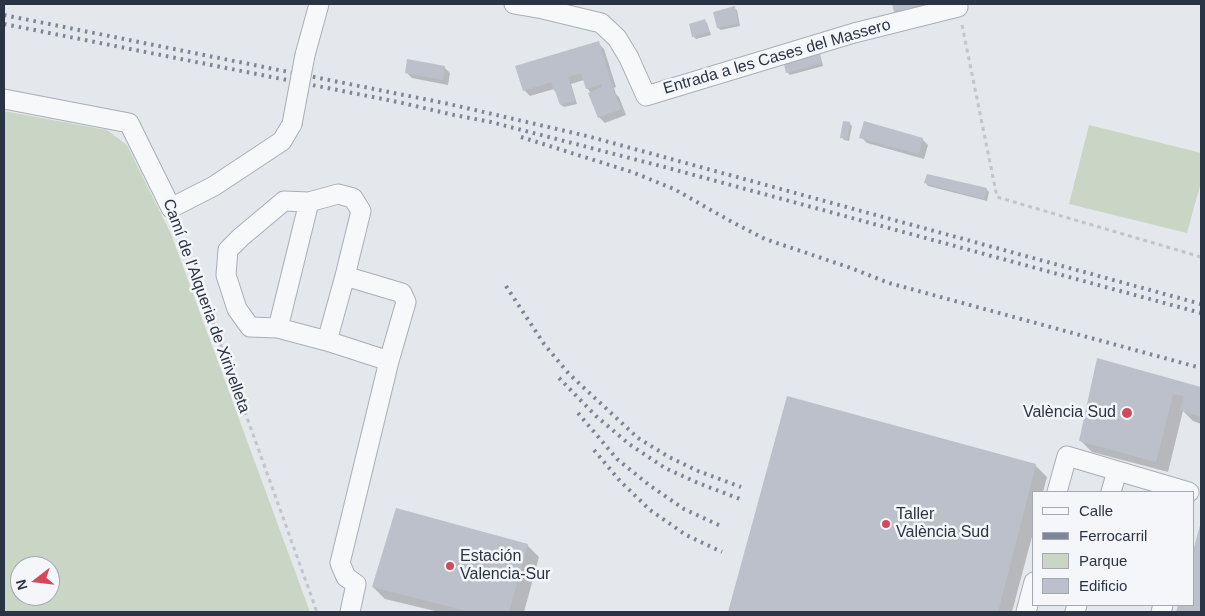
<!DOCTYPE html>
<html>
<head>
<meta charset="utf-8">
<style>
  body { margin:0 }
  #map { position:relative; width:1205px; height:616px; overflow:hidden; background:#e4e7ec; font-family:Helvetica,sans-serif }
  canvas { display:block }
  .frame { position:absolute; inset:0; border:5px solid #2b3445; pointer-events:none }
  .legend { position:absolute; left:1032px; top:491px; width:162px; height:115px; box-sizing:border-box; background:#f4f6f9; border:1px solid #a4a8b1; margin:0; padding:6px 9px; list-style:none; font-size:15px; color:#2b3445 }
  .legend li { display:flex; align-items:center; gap:10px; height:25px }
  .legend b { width:25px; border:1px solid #a4a8b1 }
  .north { position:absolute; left:10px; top:556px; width:50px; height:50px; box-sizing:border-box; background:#f4f6f9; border:1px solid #a4a8b1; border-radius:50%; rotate:254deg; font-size:14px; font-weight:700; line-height:20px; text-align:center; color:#2b3445 }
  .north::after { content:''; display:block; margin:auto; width:18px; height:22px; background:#d1495b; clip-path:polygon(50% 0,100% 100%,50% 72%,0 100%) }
</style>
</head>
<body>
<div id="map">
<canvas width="1205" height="616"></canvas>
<div class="frame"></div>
<ul class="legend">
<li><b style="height:6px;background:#f7f8fa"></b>Calle</li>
<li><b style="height:6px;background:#7d8696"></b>Ferrocarril</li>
<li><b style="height:14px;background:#c9d6c5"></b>Parque</li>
<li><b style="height:14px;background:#bbc0ca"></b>Edificio</li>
</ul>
<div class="north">N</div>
</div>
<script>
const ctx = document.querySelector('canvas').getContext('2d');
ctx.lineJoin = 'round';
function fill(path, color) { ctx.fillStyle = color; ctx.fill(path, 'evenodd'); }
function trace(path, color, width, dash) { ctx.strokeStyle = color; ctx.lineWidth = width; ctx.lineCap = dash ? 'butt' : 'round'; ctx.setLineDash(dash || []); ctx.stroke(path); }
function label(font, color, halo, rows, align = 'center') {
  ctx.font = font + ' Helvetica,sans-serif'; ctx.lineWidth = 5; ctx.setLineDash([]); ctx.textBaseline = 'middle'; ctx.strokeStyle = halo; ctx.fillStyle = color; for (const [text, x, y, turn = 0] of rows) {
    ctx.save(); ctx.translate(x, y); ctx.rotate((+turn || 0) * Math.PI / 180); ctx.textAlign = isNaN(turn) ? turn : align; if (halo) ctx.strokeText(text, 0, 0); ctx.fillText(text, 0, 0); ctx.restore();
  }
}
const green = new Path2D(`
  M4,111L107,130L127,145L171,234L310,612H4ZM20,566H50V596H20Z
  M1089,125L1201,153V182L1187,233L1069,204Z`);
const shadow = new Path2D(`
  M893,4H951L929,10L923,4L924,8L898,14L895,12Z
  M734,8L737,10L740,26L721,30L718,28Z
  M704,21L707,23L711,35L696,39L693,36Z
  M598,43L604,49L616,87L614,88L616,94L619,97L626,115L605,123L599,117L591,93L587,88L584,80L571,84L577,104L564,107L561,105L558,93L554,89L530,96L524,90Z
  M817,52L820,54L823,66L790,75L787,72Z
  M444,67L450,73L448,85L412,78L406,72Z
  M849,123L852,126L849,141L844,140L842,137Z
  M861,137L922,139L928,145L924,159L867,143Z
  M926,183L986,189L989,192L987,201L928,186Z
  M1098,360L1201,388V424L1193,421L1183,411L1168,472L1092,452L1081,441Z
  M787,398L1035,465L1047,477L1043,492H1034V529L1012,612H729Z
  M1201,524V612H1178L1180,605H1194V552Z
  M527,545L539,557L524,612H439L385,599L373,587Z`);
const building = new Path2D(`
  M892,4H926L894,12Z
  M735,6L738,23L717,28L713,12Z
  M705,19L709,32L692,37L689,24Z
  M599,41L613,90L621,109L598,118L588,93L602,87L601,84L586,89L581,73L568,77L575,101L560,105L555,91H554L551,82L523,91L515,66Z
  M818,50L821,63L786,73L783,60Z
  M407,59L445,66L443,80L405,73Z
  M843,121L850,122L847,139L840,138Z
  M864,121L923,138L919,154L859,138Z
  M927,174L987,188L984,199L924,183Z
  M1097,358L1201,387V417L1180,410L1184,396L1173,394L1156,462L1079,441Z
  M787,396L1036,464L998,612H728Z
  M396,508L528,544L509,612H471L372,587Z
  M1201,522V612H1176L1178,605H1194V547Z`);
const path = new Path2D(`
  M962,25L997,197L1201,257
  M177,223L317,612`);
const minor = new Path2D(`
  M514,4L543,9L601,23L617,38L629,58L646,96L854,33L958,7L957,4
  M305,55L319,4
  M4,99L129,123L171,208L214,186L282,141L292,124
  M309,202L278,328L250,327L237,309L226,275L228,250L241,237L284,201L309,202L338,194L353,198L361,211L345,276L402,293L406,302L389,361L340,563L346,577L356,584L350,612
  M278,328L327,341L389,361
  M327,341L345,276
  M1057,492L1067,456L1189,492
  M1111,492L1117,471
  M1026,612L1034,582
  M1075,612L1077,605
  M1161,612L1163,605`);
const rail = new Path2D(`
  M4,15L449,104L587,136L1201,304
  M4,24L398,102L454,115L491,122L672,169L1201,313
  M521,137L632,172L674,189L732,222L765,239L851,268L889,283L1201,368
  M506,286L544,344L569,374L638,438L669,457L698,471L741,487
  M559,378L596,416L629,444L665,468L698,483L740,499
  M578,413L617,459L649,485L684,509L723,527
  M594,450L620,481L650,510L686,535L722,552`);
const minorBridge = new Path2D(`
  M292,124L305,55`);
const markers = [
  [1127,413,6,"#d1495b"],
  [886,524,5,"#d1495b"],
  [450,566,5,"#d1495b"]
];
const streetNames = [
  ["Entrada a les Cases del Massero",777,57,-16],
  ["Camí de l'Alqueria de Xirivelleta",206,306,70]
];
const poiNames = [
  ["València Sud",1116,413,"right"],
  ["Taller",896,515],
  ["València Sud",896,533],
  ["Estación",460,557],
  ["Valencia-Sur",460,575]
];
fill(green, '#c9d6c5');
fill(shadow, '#0003');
fill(building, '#bbc0ca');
trace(minor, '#a9aeb7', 21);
trace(path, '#c2c5cb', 3, [4, 4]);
trace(minor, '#f7f8fa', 19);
trace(rail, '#7d8696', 4, [2.5, 5]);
trace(minorBridge, '#a9aeb7', 21, []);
trace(minorBridge, '#f7f8fa', 19);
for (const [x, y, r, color] of markers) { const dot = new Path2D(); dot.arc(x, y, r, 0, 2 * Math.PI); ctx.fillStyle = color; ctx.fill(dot); trace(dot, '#f4f6f9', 2); }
label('16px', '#2b3445', '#f4f6f9', streetNames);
label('16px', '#2b3445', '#f4f6f9', poiNames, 'left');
</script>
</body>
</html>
